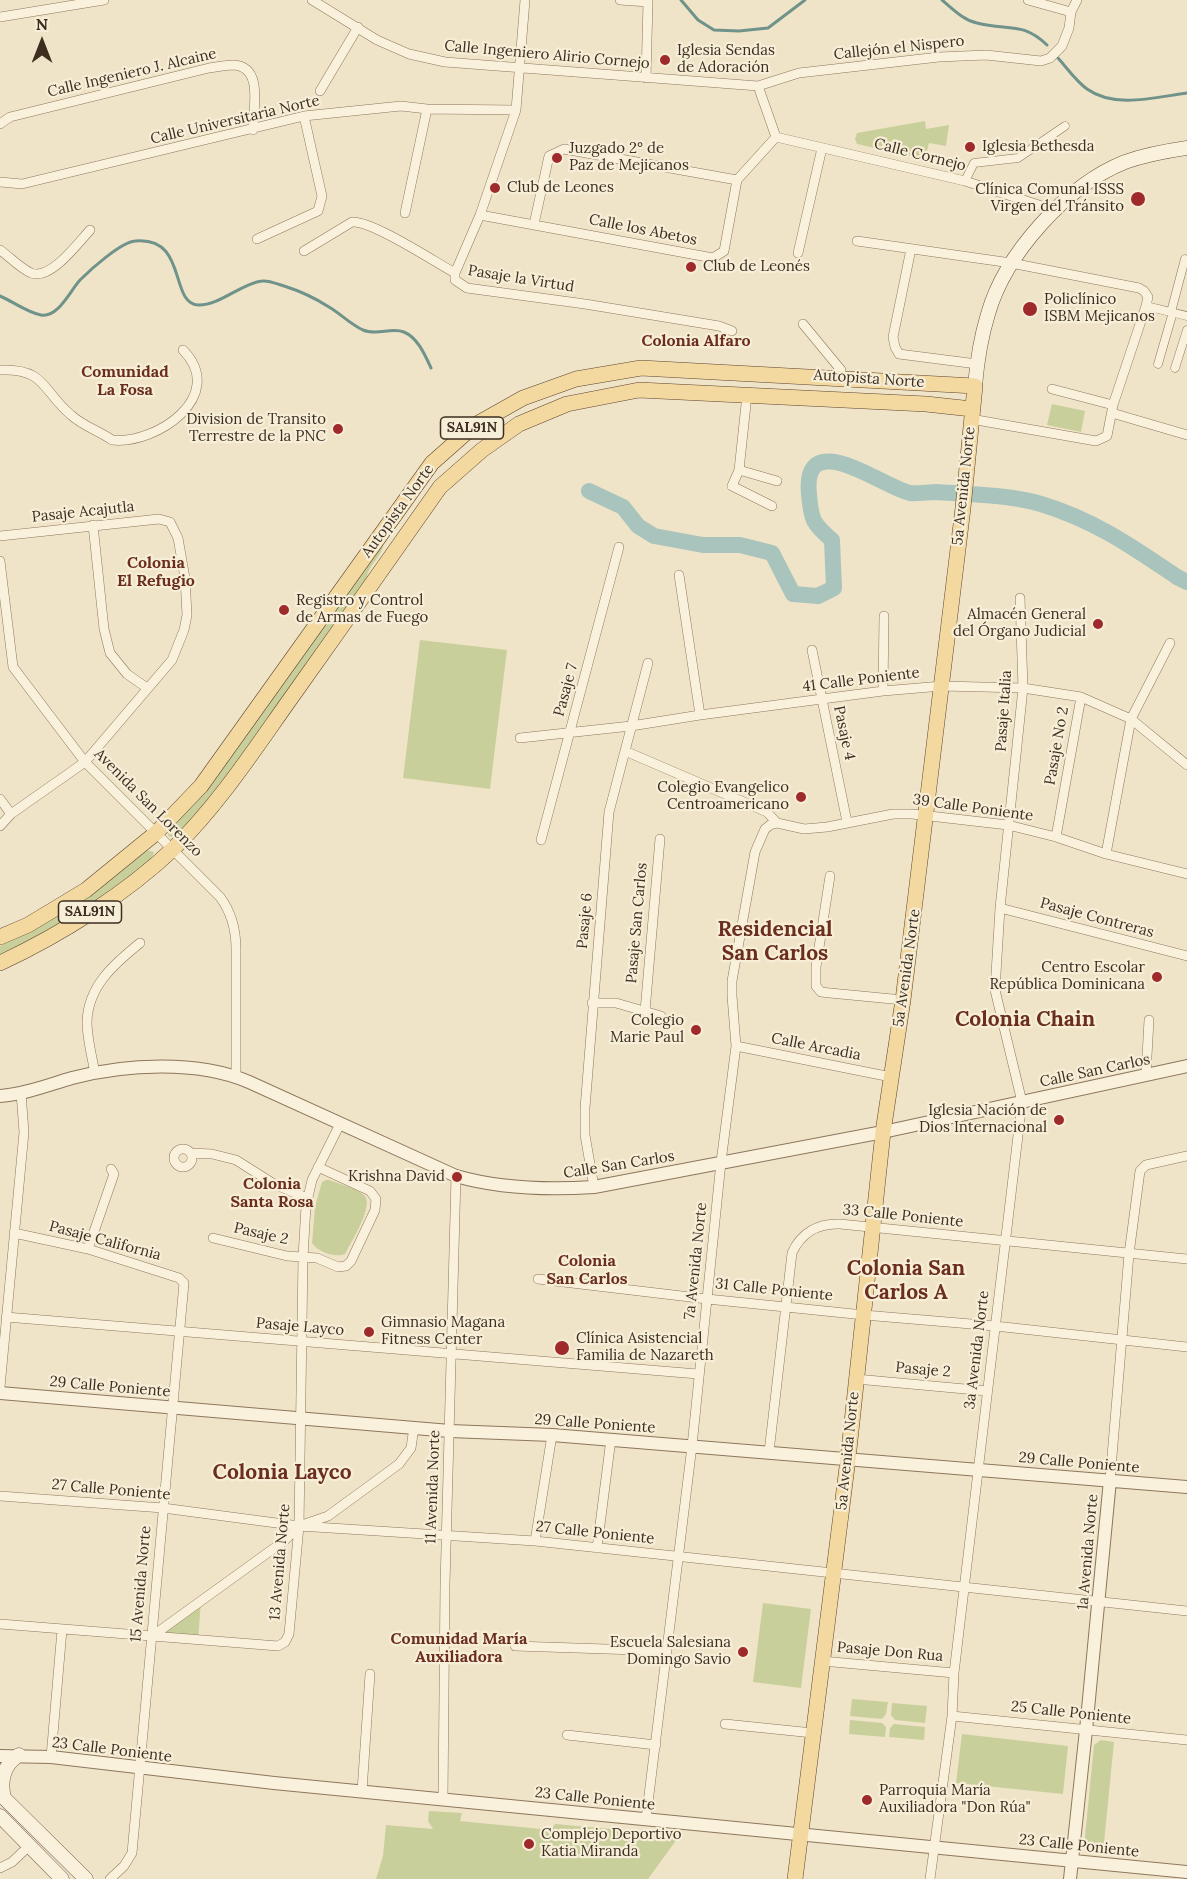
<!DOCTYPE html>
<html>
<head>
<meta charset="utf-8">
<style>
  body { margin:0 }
  #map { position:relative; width:1187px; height:1879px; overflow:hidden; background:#f0e4c8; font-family:Lora,serif }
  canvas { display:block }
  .north { position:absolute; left:12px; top:12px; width:60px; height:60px; -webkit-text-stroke:4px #f7eed8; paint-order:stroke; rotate:0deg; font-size:16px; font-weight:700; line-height:24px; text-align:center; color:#3d2e20 }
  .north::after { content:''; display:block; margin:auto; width:21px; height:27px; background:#3d2e20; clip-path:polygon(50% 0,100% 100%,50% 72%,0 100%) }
</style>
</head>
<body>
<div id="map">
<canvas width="1187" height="1879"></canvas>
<div class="north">N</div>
</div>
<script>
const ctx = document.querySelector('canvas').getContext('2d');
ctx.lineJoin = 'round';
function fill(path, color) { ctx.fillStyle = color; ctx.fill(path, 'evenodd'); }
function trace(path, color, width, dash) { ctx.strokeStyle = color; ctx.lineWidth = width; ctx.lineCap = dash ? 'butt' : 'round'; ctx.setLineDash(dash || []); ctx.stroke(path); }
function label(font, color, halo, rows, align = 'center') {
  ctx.font = font + ' Lora,serif'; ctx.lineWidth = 4.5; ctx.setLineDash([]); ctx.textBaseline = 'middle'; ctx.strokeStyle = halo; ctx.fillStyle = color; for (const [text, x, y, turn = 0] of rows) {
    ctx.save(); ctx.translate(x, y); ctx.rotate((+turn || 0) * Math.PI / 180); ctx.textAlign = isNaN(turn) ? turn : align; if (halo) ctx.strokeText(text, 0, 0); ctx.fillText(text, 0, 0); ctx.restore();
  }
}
const green = new Path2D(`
  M925,121L926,129L949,125L946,146L929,143L925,159L857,144L855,139L857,133Z
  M1052,404L1085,411L1081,432L1047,425Z
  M383,543C384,556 367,565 367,579L213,796L176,835L170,837L168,835L167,830Z
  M420,640L507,650L490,789L403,778Z
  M146,850L154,852L152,859L79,914L0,957V946L16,938Z
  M326,1180H329C340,1184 355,1188 364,1195C375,1205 351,1242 345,1254C335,1258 318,1252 312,1243L315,1207L322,1182Z
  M201,1601L198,1641L151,1637Z
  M763,1603L811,1609L801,1688L753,1682Z
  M852,1699L888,1702L886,1714L882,1719L850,1716Z
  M892,1703L927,1706L925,1723L895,1720L891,1715Z
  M850,1720L882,1723L886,1727L885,1737L849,1734Z
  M894,1724L925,1727L924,1740L889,1737L890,1728Z
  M962,1734L1068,1746L1063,1794L956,1783Z
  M1101,1740L1114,1742L1103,1853L1088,1852L1084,1847L1094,1745Z
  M429,1811L462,1813L460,1821L541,1829L549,1833L555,1824L680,1835L648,1879H376L383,1856L386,1825L433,1829L428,1821Z`);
const stream = new Path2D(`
  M681,0L698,20L714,30L739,31L768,28L805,0
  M942,0C953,9 963,20 977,23C1007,31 1022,21 1047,45
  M1058,58C1067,68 1076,81 1087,89C1115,109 1156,97 1187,93
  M0,296C12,301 28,313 41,315C58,318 70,291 80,280C90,270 121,242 135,241C188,236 169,303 198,305C219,306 242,283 262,281C269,280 277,284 284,286C300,291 315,298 329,307C341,314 350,324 363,330C377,336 391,327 404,332C418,338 425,355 431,368`);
const river = new Path2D(`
  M589,491L623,507L638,526L654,536L703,545H740L772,553L793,594L818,596L834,588L832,540C813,524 811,520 809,494C802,424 884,488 910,493C918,494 928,492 937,492C968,494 1012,495 1041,504C1094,520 1131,546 1177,577L1187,582`);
const pedestrian = new Path2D(`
  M965,181L974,163L1018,158L1065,126
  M1146,306L1187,316
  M1171,312L1185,259
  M1158,364L1173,312
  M1175,368L1187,330`);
const minor = new Path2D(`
  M312,0L377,40L409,54L445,62L758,86L799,73L939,57L986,55L1041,61L1050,58L1062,46L1069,28L1071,12L1077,0
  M525,0L516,110L480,215L455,273V280L467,288L585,304L719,326L732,331
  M620,0L648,2L646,78
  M1028,0L1071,12
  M0,17L104,0
  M758,86L776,137
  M320,91L358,27
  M0,124L10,117L209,68C217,67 226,65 233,65C264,66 253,109 253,130
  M776,137L965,181L1054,210
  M0,182L22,184L304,116L401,106L427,109L516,110
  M405,213L427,109
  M480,215L713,258L724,251L737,180L776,137
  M534,224L549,156L564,149L737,180
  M257,239L318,211L322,196L304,116
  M857,241L1011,263L1139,288L1144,291L1148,297L1146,306L1113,405L1107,436L1096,441L971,419
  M911,249L893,337L895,347L899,354L977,364
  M0,250C10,257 20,268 31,273C50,281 78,243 90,230
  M304,251L352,222C371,220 435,262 455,273
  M798,253L822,148
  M803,324L841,370L840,377
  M0,370C46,368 42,391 71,415C83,426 99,431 112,440C156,445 228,396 183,350
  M1052,389L1113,405
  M747,395L739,470L732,486L772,506
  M1112,413L1187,435
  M739,470L777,481
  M93,525L104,629L110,653L127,674L147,688
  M0,536L159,519L170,522L178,538L185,578L187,615L184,630L172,660L85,762L11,814L0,826
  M0,561L13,667L85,762L220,897C232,913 236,930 236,949V1076
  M679,575L700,715
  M812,650L847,822
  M883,691L884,616
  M520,738L631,726L700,715L883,691L942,686L1023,688L1081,697L1131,719L1187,765
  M625,751L767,812L777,823L804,829L827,827L893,814H912L1008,825L1056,837L1106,854L1187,874
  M0,799L11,814
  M1056,837L1081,697
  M541,840L619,547
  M1106,854L1131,719L1170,643
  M830,876L816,967V986L821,992L830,993L903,1000
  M1000,908L1187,956
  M592,1003H616L661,1016
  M645,1011L660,839
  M736,1046L891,1077
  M95,1073C92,1057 87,1038 87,1022C88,986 114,964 140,943
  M1146,1074L1149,1020
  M174 1158a9 9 0 1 1 18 0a9 9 0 1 1-18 0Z
  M191,1153L212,1154L236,1160L274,1184L307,1198
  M594,1187L585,1135V1108L609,812L648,663
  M14,1233L88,1249L179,1278L184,1283L132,1853L124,1866L110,1879
  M213,1238L287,1256L317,1258L338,1267L346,1266L351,1261L375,1210L376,1199L370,1191L318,1167
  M88,1249L114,1174L111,1169
  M538,1279L707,1299L864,1315L995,1326L1187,1347
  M6,1317L698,1374
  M856,1379L987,1391
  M0,1387L24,1132L21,1093
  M769,1452L792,1253C801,1233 818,1223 840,1224L1187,1259
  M1110,1480L1129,1254L1140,1171L1146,1165L1187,1156
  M0,1496L163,1508L299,1526L535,1541L1187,1611
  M535,1541L552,1435
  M597,1548L611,1439
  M0,1624L278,1646L285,1642L289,1634L299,1526L303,1257L306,1206L312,1180L340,1124
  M151,1637L284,1541L299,1526L328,1516L399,1464L411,1448L414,1427
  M515,1646L667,1651
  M822,1661L954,1673
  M952,1716L1187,1740
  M725,1724L813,1733
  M567,1735L656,1745
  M51,1757L62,1630
  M362,1791L370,1674
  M443,1799L445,1585L456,1176
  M646,1819L692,1446L721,1162L736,1046L732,996V981L755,852L765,829L770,825L777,823
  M0,1868L12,1862L29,1846
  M930,1879L952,1716L954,1673L1022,1102L995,990L1000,908L1023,688L1020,598`);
const tertiary = new Path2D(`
  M0,1096C25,1094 48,1085 72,1078C125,1064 198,1060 249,1082L456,1176C501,1189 548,1190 594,1187L883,1132L1187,1066
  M0,1393L450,1431L552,1435L1187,1487
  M0,1756L51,1757L274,1783L1187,1872
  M1070,1879L1086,1730L1110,1480`);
const secondary = new Path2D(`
  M975,386C977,362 981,337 988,314C1005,254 1067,185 1125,162C1145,155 1166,151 1187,148
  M0,1794L86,1879
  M4,1798C0,1781 3,1765 19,1755
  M0,1816L62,1879`);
const primary = new Path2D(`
  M0,937L28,925L86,890L156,833L201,786L432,463L475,425L523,398L576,379L641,368L975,386L963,508L903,1000L883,1132L848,1459L795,1879
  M0,963C60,935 126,894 174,848C219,804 254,750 291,698C341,628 390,558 440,487L482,450L519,424L567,404L639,390L926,404L972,409`);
const markers = [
  [665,60,6,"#9e2a2b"],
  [970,147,6,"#9e2a2b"],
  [557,158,6,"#9e2a2b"],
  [495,188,6,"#9e2a2b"],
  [1138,199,8,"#9e2a2b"],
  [691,267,6,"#9e2a2b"],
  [1030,309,8,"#9e2a2b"],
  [338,429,6,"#9e2a2b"],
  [284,610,6,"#9e2a2b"],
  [1098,624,6,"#9e2a2b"],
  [801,797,6,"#9e2a2b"],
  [1157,977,6,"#9e2a2b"],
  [696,1030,6,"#9e2a2b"],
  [1059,1120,6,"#9e2a2b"],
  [457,1177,6,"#9e2a2b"],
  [369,1332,6,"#9e2a2b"],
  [562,1348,8,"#9e2a2b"],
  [743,1652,6,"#9e2a2b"],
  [867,1800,6,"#9e2a2b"],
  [529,1844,6,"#9e2a2b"]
];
const shields = [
  [472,428,63],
  [90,912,63]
];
const shieldNames = [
  ["SAL91N",472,428],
  ["SAL91N",90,912]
];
const streetNames = [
  ["Callejón el Nispero",899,48,-6],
  ["Calle Ingeniero Alirio Cornejo",547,55,5],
  ["Calle Ingeniero J. Alcaine",132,73,-13],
  ["Calle Universitaria Norte",235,120,-13],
  ["Calle Cornejo",920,155,14],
  ["Calle los Abetos",643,230,11],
  ["Pasaje la Virtud",521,279,9],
  ["Autopista Norte",869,379,4],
  ["5a Avenida Norte",964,486,-84],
  ["Autopista Norte",398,511,-54],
  ["Pasaje Acajutla",83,512,-6],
  ["41 Calle Poniente",861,680,-7],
  ["Pasaje 7",566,690,-75],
  ["Pasaje Italia",1004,711,-86],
  ["Pasaje 4",844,733,78],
  ["Pasaje No 2",1057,746,-80],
  ["Avenida San Lorenzo",148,803,45],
  ["39 Calle Poniente",973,808,8],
  ["Pasaje Contreras",1097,918,15],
  ["Pasaje 6",585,921,-85],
  ["Pasaje San Carlos",637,923,-85],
  ["5a Avenida Norte",907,968,-82],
  ["Calle Arcadia",816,1047,11],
  ["Calle San Carlos",1095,1071,-12],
  ["Calle San Carlos",619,1165,-9],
  ["33 Calle Poniente",903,1216,6],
  ["Pasaje 2",261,1234,13],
  ["Pasaje California",105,1241,15],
  ["7a Avenida Norte",696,1261,-84],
  ["31 Calle Poniente",774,1290,6],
  ["Pasaje Layco",300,1327,5],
  ["3a Avenida Norte",977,1350,-83],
  ["Pasaje 2",923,1370,5],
  ["29 Calle Poniente",110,1387,5],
  ["29 Calle Poniente",595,1424,4],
  ["5a Avenida Norte",848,1451,-84],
  ["29 Calle Poniente",1079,1463,5],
  ["11 Avenida Norte",433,1487,-88],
  ["27 Calle Poniente",111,1490,5],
  ["27 Calle Poniente",595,1533,6],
  ["1a Avenida Norte",1088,1552,-85],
  ["13 Avenida Norte",280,1562,-85],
  ["15 Avenida Norte",141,1584,-85],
  ["Pasaje Don Rua",890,1652,5],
  ["25 Calle Poniente",1071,1713,6],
  ["23 Calle Poniente",112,1750,7],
  ["23 Calle Poniente",595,1799,6],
  ["23 Calle Poniente",1079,1846,6]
];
const poiNames = [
  ["Iglesia Sendas",677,51],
  ["de Adoración",677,68],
  ["Iglesia Bethesda",982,147],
  ["Juzgado 2° de",569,149],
  ["Paz de Mejicanos",569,166],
  ["Club de Leones",507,188],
  ["Clínica Comunal ISSS",1124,190,"right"],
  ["Virgen del Tránsito",1124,207,"right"],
  ["Club de Leonés",703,267],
  ["Policlínico",1044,300],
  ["ISBM Mejicanos",1044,317],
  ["Division de Transito",326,420,"right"],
  ["Terrestre de la PNC",326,437,"right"],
  ["Registro y Control",296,601],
  ["de Armas de Fuego",296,618],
  ["Almacén General",1086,615,"right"],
  ["del Órgano Judicial",1086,632,"right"],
  ["Colegio Evangelico",789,788,"right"],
  ["Centroamericano",789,805,"right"],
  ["Centro Escolar",1145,968,"right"],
  ["República Dominicana",1145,985,"right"],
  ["Colegio",684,1021,"right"],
  ["Marie Paul",684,1038,"right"],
  ["Iglesia Nación de",1047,1111,"right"],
  ["Dios Internacional",1047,1128,"right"],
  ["Krishna David",445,1177,"right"],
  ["Gimnasio Magana",381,1323],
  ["Fitness Center",381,1340],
  ["Clínica Asistencial",576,1339],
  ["Familia de Nazareth",576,1356],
  ["Escuela Salesiana",731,1643,"right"],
  ["Domingo Savio",731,1660,"right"],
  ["Parroquia María",879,1791],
  ["Auxiliadora \"Don Rúa\"",879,1808],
  ["Complejo Deportivo",541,1835],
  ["Katia Miranda",541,1852]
];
const neighbourhoodNames = [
  ["Colonia Alfaro",696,341],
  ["Comunidad",125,372],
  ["La Fosa",125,390],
  ["Colonia",156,563],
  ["El Refugio",156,581],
  ["Colonia",272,1184],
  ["Santa Rosa",272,1202],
  ["Colonia",587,1261],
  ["San Carlos",587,1279],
  ["Comunidad María",459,1639],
  ["Auxiliadora",459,1657]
];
const districtNames = [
  ["Residencial",775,930],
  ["San Carlos",775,954],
  ["Colonia Chain",1025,1020],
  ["Colonia San",906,1269],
  ["Carlos A",906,1293],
  ["Colonia Layco",282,1473]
];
fill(green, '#c9cf9b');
trace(stream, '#6f938a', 3);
trace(river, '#a9c4bc', 16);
trace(pedestrian, '#8d765c', 9);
trace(minor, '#8d765c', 10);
trace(tertiary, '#8d765c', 14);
trace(secondary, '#6f573f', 15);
trace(primary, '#5b4430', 16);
trace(pedestrian, '#faf1dc', 8);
trace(minor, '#faf1dc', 9);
trace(tertiary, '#faf1dc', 12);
trace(secondary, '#faf1dc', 14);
trace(primary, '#f3d9a0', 15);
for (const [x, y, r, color] of markers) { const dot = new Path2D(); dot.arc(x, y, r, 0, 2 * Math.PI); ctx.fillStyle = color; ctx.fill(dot); trace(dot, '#f7eed8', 2); }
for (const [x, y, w] of shields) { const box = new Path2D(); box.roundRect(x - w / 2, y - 11, w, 22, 4.5); ctx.fillStyle = '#f7eed8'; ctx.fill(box); trace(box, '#3d2e20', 1.5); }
label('bold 14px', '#3d2e20', null, shieldNames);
label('15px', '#3d2e20', '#f7eed8', streetNames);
label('15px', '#3d2e20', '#f7eed8', poiNames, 'left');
label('bold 16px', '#6b2e1e', '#f7eed8', neighbourhoodNames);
label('bold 21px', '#6b2e1e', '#f7eed8', districtNames);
</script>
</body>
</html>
